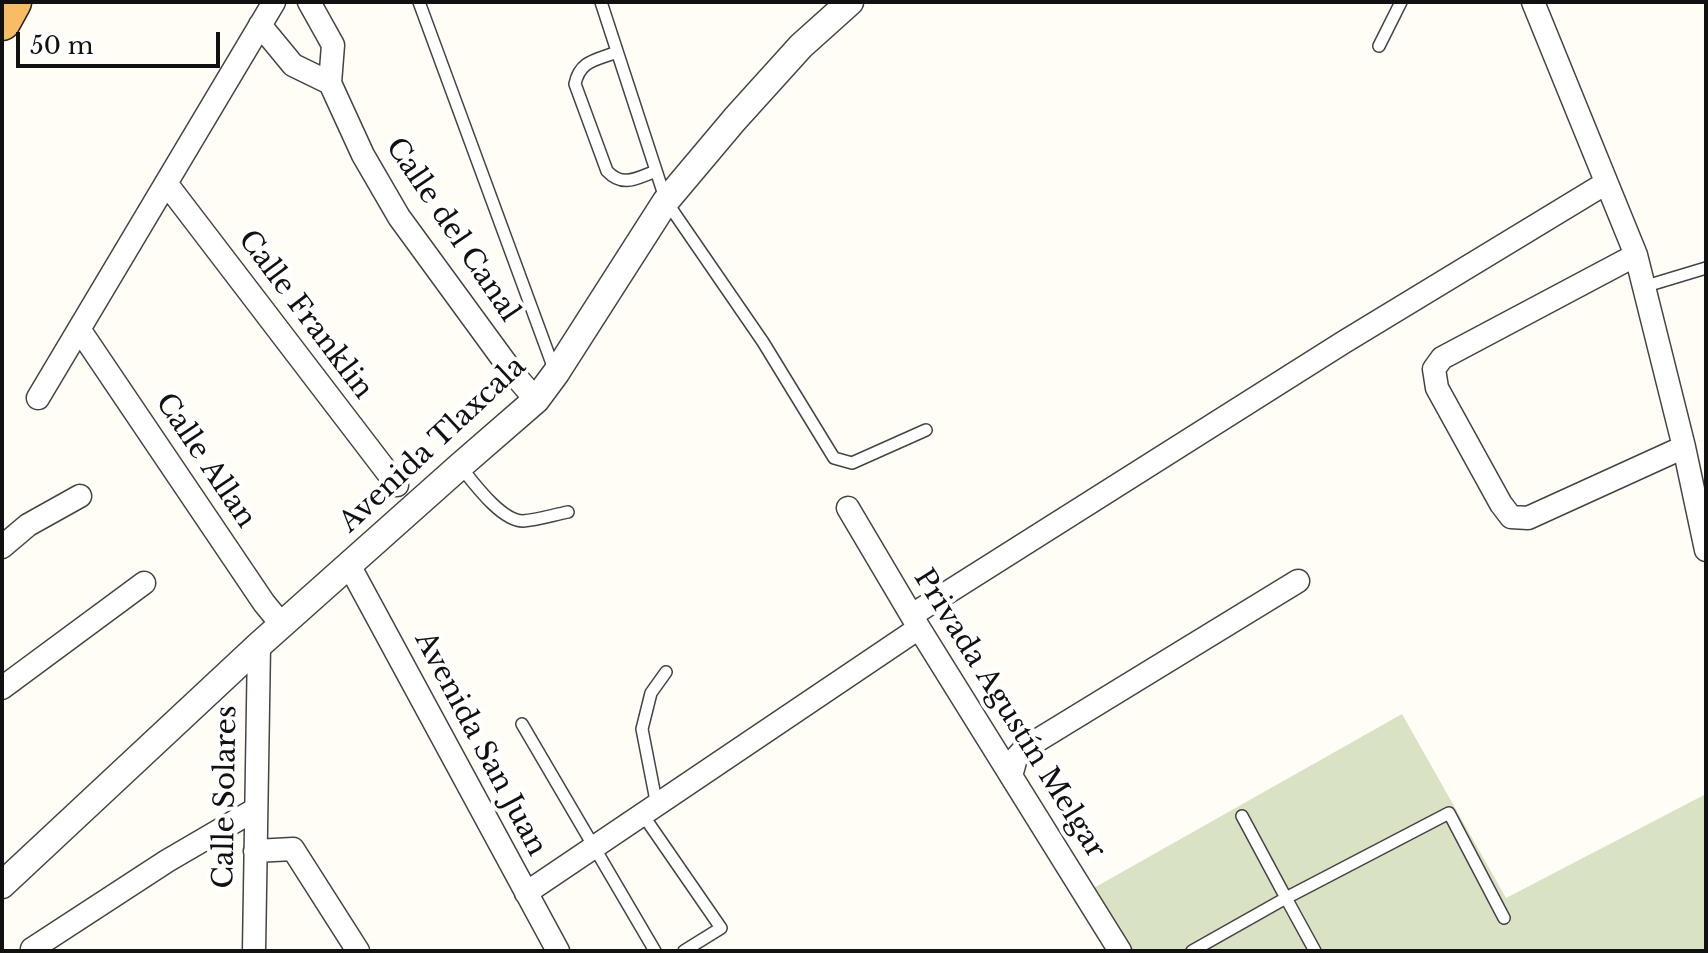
<!DOCTYPE html>
<html>
<head>
<meta charset="utf-8">
<style>
  body { margin:0 }
  #map { position:relative; width:1708px; height:953px; overflow:hidden; background:#fffdf5; font-family:"Libre Baskerville",serif }
  canvas { display:block }
  .frame { position:absolute; inset:0; border:4px solid #111; pointer-events:none }
  .scale { position:absolute; left:16px; top:32px; width:204px; height:36px; box-sizing:border-box; border:4px solid #111; border-top:0; padding-left:10px; font-size:24px; line-height:28px; white-space:nowrap; color:#111; -webkit-text-stroke:6px #fff; paint-order:stroke }
</style>
</head>
<body>
<div id="map">
<canvas width="1708" height="953"></canvas>
<div class="frame"></div>
<div class="scale">50 m</div>
</div>
<script>
const ctx = document.querySelector('canvas').getContext('2d');
ctx.lineJoin = 'round';
function fill(path, color) { ctx.fillStyle = color; ctx.fill(path, 'evenodd'); }
function trace(path, color, width, dash) { ctx.strokeStyle = color; ctx.lineWidth = width; ctx.lineCap = dash ? 'butt' : 'round'; ctx.setLineDash(dash || []); ctx.stroke(path); }
function label(font, color, halo, rows, align = 'center') {
  ctx.font = font + ' "Libre Baskerville",serif'; ctx.lineWidth = 8; ctx.setLineDash([]); ctx.textBaseline = 'middle'; ctx.strokeStyle = halo; ctx.fillStyle = color; for (const [text, x, y, turn = 0] of rows) {
    ctx.save(); ctx.translate(x, y); ctx.rotate((+turn || 0) * Math.PI / 180); ctx.textAlign = isNaN(turn) ? turn : align; if (halo) ctx.strokeText(text, 0, 0); ctx.fillText(text, 0, 0); ctx.restore();
  }
}
const cemetery = new Path2D(`
  M1402,714L1506,898L1706,794V951H1128L1092,889Z`);
const service = new Path2D(`
  M419,2L554,369
  M601,2L666,201L763,342L834,458L852,463L926,430
  M1379,46L1401,2
  M617,52C597,60 580,60 575,84L607,171C623,188 637,178 656,171
  M1643,287L1706,268
  M460,466C473,482 501,521 523,521C537,520 553,515 568,512
  M522,724L655,951
  M657,806L642,729L651,693L666,672
  M643,815L721,928L684,951
  M1192,951L1286,898L1242,816
  M1315,951L1286,898L1449,813L1504,918`);
const minor = new Path2D(`
  M309,2L333,45L330,83
  M1533,2L1636,255L1684,447L1706,550
  M260,25L293,65L330,83L363,155L399,217L513,373L536,400
  M166,183L397,485
  M1636,255L1442,358L1434,369L1437,388L1501,504L1511,517L1528,518L1684,447
  M79,329L264,603L282,625
  M38,398L274,2
  M848,508L919,628L1120,951
  M2,547L28,525L80,496
  M349,565L558,951
  M912,615L1344,342L1606,183
  M2,688L144,583
  M1011,776L1016,758L1025,748L1298,581
  M255,851L293,849L358,951
  M526,893L919,628
  M32,949L167,861L256,809
  M254,951L259,645`);
const tertiary = new Path2D(`
  M2,885L259,645L460,466L536,400L556,373L666,201L735,119L801,46L850,2`);
const trunk = new Path2D(`
  M2,22L13,2`);
const streetNames = [
  ["Calle del Canal",452,230,56],
  ["Calle Franklin",305,315,53],
  ["Avenida Tlaxcala",433,445,-43],
  ["Calle Allan",205,461,56],
  ["Privada Agustín Melgar",1009,714,58],
  ["Avenida San Juan",480,744,62],
  ["Calle Solares",226,797,-89]
];
fill(cemetery, '#d9e3c4');
trace(service, '#444', 14);
trace(minor, '#444', 25);
trace(tertiary, '#444', 29);
trace(trunk, '#222', 39);
trace(service, '#fff', 11);
trace(minor, '#fff', 22);
trace(tertiary, '#fff', 26);
trace(trunk, '#f7bc64', 36);
label('28px', '#111', '#fff', streetNames);
</script>
</body>
</html>
